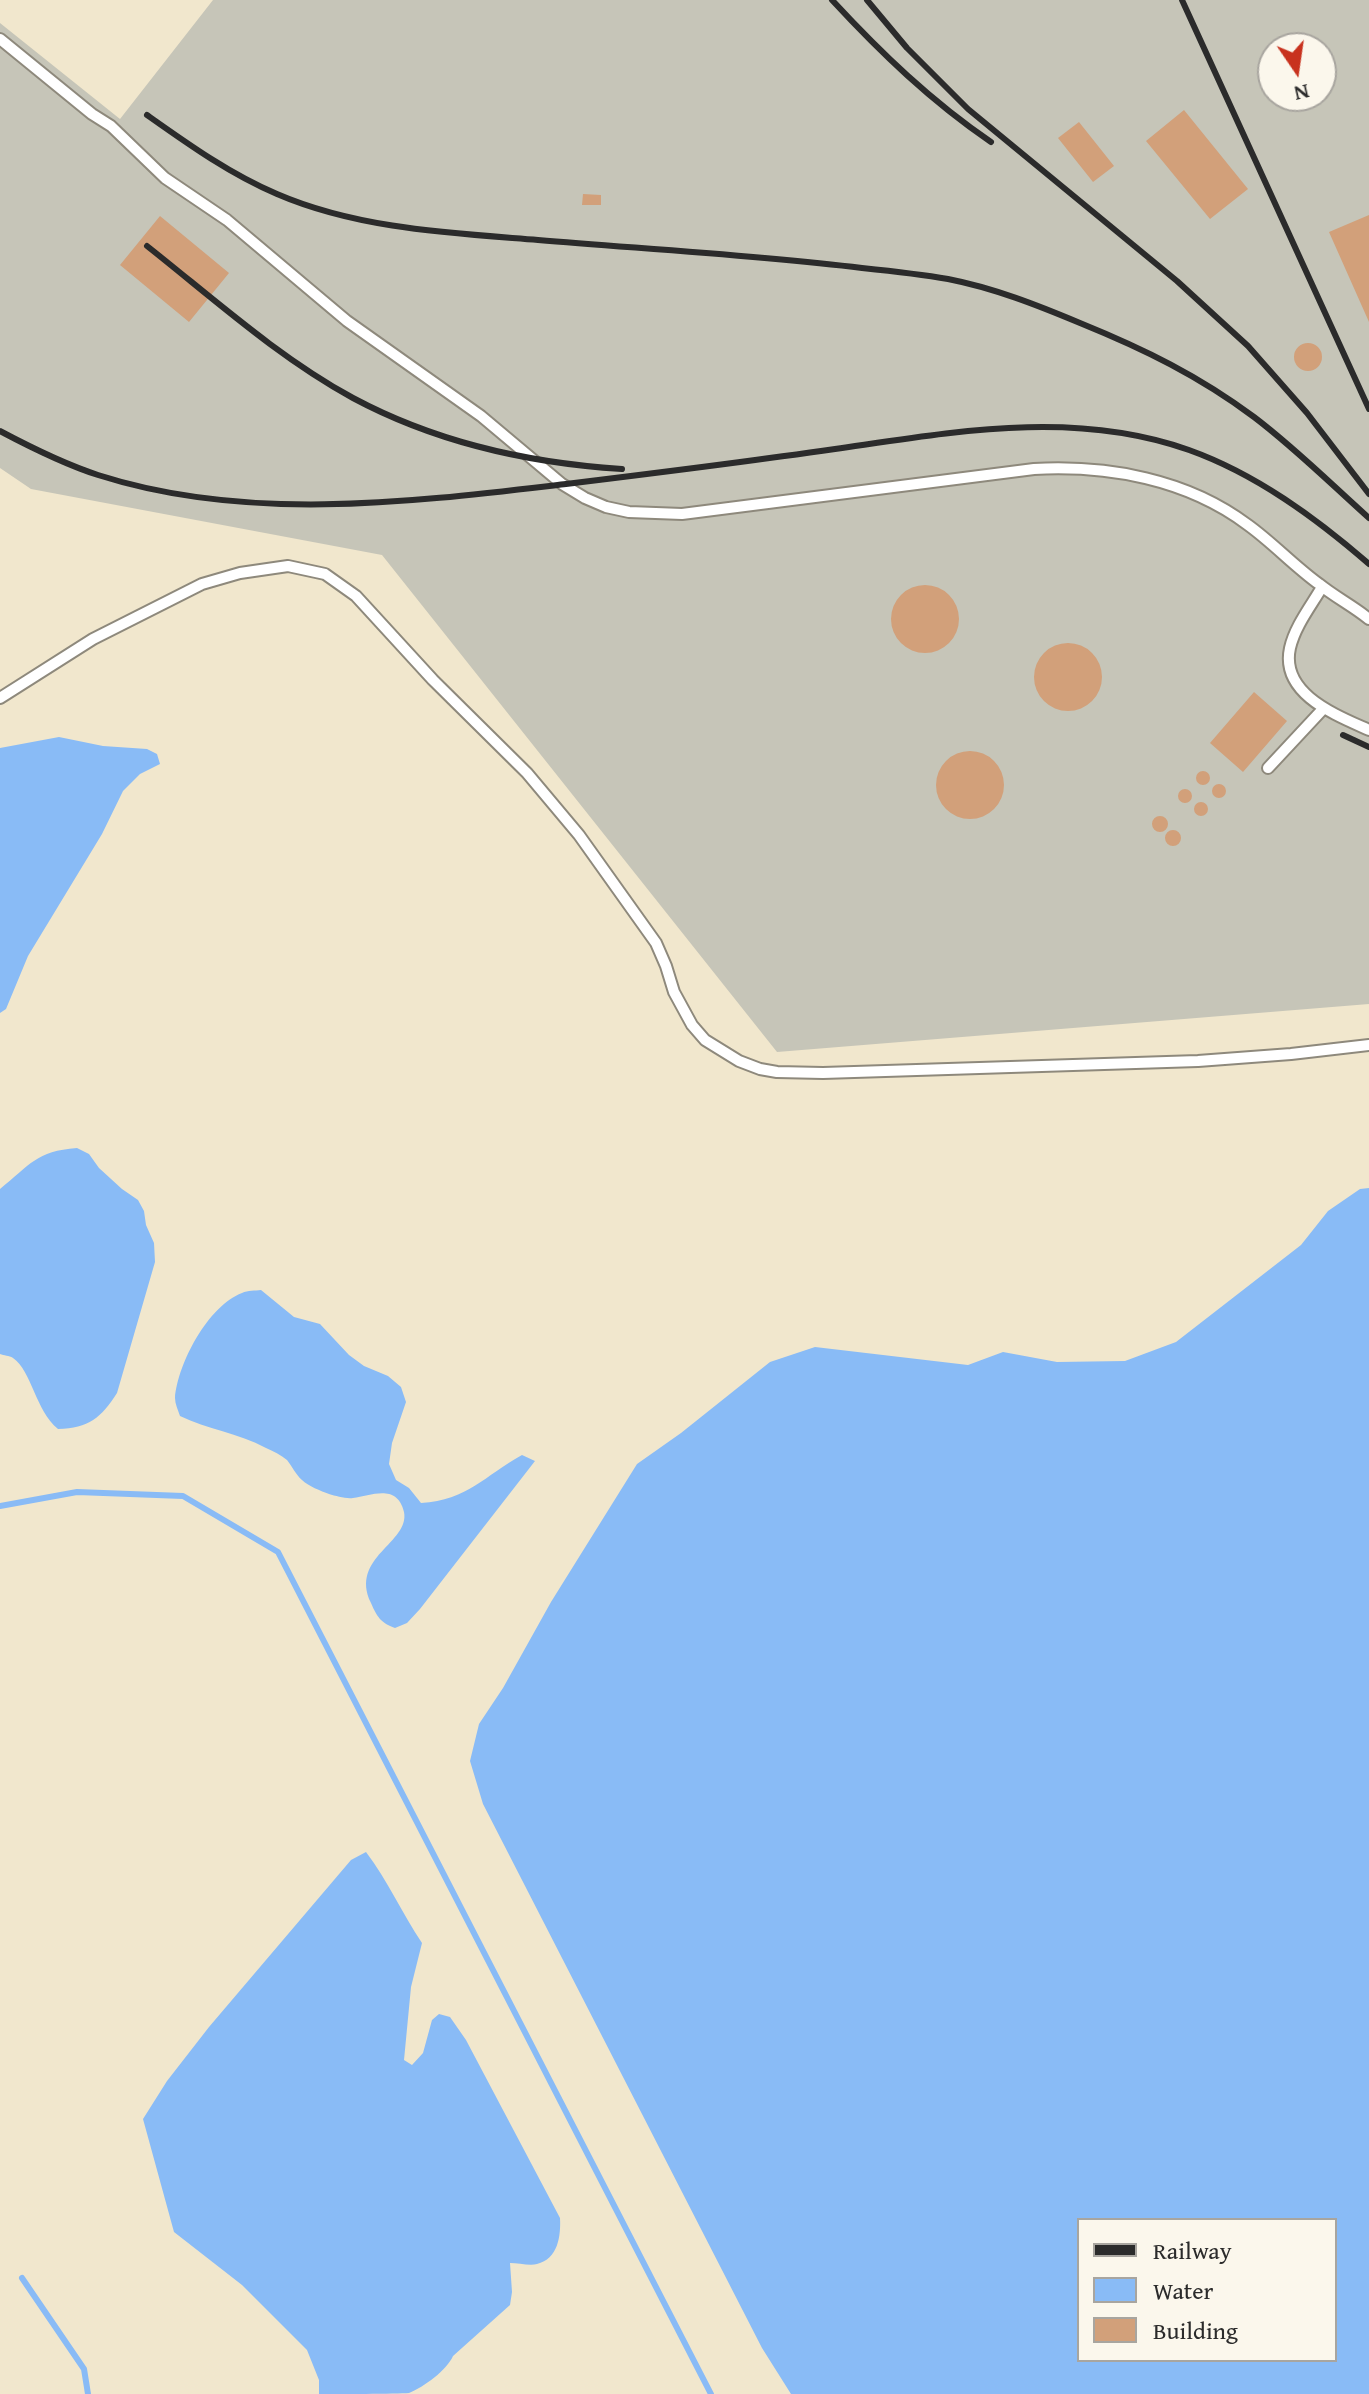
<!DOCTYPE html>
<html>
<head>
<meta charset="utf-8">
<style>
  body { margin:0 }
  #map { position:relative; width:1369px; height:2394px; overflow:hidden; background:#f1e7cd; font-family:"Gentium Book Plus",serif }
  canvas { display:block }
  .legend { position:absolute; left:1077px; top:2218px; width:260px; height:144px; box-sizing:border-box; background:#fbf7ec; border:2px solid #a8a59f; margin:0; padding:10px 14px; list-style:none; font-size:24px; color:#2b2b2b }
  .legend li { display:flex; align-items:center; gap:16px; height:40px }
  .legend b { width:40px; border:2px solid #a8a59f }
  .north { position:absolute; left:1257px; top:32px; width:80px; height:80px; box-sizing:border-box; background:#fbf7ec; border:2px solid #a8a59f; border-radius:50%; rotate:167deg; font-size:22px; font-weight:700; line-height:32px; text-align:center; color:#2b2b2b }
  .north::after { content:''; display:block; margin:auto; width:28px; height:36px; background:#c8321e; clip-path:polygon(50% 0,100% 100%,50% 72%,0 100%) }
</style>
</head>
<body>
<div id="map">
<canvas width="1369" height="2394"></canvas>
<ul class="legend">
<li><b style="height:10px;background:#2b2b2b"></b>Railway</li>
<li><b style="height:22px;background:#89bbf6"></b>Water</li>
<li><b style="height:22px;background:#d2a07a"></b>Building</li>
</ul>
<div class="north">N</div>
</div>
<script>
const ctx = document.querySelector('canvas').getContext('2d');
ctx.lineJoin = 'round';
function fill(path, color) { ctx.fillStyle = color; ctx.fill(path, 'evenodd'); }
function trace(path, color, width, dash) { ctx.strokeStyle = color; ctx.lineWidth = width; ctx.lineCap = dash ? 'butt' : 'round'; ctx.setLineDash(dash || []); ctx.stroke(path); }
const industrial = new Path2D(`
  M213,0H1369V1004L777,1052L382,555L31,489L0,468V23L120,119ZM1273,48H1321V96H1273Z`);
const water = new Path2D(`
  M59,737L103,746L147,749L157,754L160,764L140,774L123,791L102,834L28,956L6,1009L0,1013V748Z
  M77,1148L89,1154L99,1168L122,1189L138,1200L144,1211L146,1225L154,1243L155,1262L117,1393C101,1418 89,1428 58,1429C35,1410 32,1371 13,1358C9,1355 4,1356 0,1354V1189C30,1165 36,1151 77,1148Z
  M1369,1188V2394H791L762,2348L483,1804L470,1761L479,1724L503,1688L551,1602L637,1464L681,1433L770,1362L815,1347L968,1365L1003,1352L1057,1362L1125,1361L1176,1342L1301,1245L1328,1211L1360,1189ZM1079,2220H1335V2360H1079Z
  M261,1290L294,1317L320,1324L349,1355L364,1366L388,1376L401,1387L406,1402L392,1443L389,1464L396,1480L409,1488L421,1503C468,1500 484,1476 522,1455L535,1461L420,1609L407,1623L395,1628C381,1623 377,1617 371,1603C349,1557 410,1543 404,1512C397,1483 371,1496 353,1498C346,1499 336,1496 329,1494C321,1491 308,1486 302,1480C296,1475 292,1466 287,1460C281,1455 273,1451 266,1448C238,1433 207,1429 180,1416C178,1410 175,1404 175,1398C178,1363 208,1306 242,1293C248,1290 255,1291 261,1290Z
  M366,1852C388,1881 402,1913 422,1943L411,1987L404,2060L412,2065L423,2053L432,2020L439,2014L450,2017L466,2040L560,2218C561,2236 558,2259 537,2264C530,2266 518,2263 510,2263L512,2292L510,2305L453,2356C447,2370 424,2387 409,2393C397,2394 336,2394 319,2394V2380L307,2350L242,2285L174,2232L143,2119L167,2081L209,2027L351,1860Z`);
const stream = new Path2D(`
  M0,1506L77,1492L183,1496L278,1552L711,2394
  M22,2278L84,2369L88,2394`);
const building = new Path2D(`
  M1184,110L1248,189L1210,219L1146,141Z
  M1079,122L1114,166L1093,182L1058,138Z
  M583,194L601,195V205H582Z
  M1369,215V322L1329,232Z
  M160,216L229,273L189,322L120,265Z
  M1294 357a14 14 0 1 1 28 0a14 14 0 1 1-28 0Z
  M891 619a34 34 0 1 1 68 0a34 34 0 1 1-68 0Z
  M1034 677a34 34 0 1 1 68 0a34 34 0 1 1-68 0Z
  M1254,692L1287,721L1243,772L1210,743Z
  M936 785a34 34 0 1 1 68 0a34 34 0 1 1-68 0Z
  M1196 778a7 7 0 1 1 14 0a7 7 0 1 1-14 0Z
  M1212 791a7 7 0 1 1 14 0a7 7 0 1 1-14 0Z
  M1178 796a7 7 0 1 1 14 0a7 7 0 1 1-14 0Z
  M1194 809a7 7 0 1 1 14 0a7 7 0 1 1-14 0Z
  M1152 824a8 8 0 1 1 16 0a8 8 0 1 1-16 0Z
  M1165 838a8 8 0 1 1 16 0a8 8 0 1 1-16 0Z`);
const lane = new Path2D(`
  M0,39L92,114L111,126L165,178L227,220L347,321L481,416L562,484L585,498L606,507L629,512L682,514L1034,469C1108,465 1187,479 1248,525C1273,543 1294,566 1319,584C1335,597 1353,606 1369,619
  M1322,587C1311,606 1295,626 1290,648C1280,694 1336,715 1369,730
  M0,698L93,639L202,584L240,573L288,566L325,574L356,596L433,680L527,773L579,835L656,943L666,966L674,992L692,1025L705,1040L739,1061L760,1069L777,1072L823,1073L1198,1061L1291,1054L1369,1045
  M1268,768L1323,709`);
const rail = new Path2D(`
  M832,0C881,53 931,101 991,142
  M867,0L907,48L968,109L1177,281L1248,346L1307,413L1369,494
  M1182,0L1369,409
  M147,115C188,144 230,174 277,194C358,229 451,233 538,240C646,249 754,255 862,268C891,271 919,274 948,279C994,288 1037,305 1080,323C1144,349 1199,376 1254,417C1295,448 1331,484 1369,518
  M147,246C214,299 278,357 353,398C437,443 528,463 622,469
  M0,431C32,448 64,464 98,475C248,523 412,502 566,484C656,473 745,462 835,449C953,432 1073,409 1189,450C1256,474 1316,518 1369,564
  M1343,735L1369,747`);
fill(industrial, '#c6c5b8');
fill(water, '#89bbf6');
trace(stream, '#89bbf6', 6);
fill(building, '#d2a07a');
trace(lane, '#8e897c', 14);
trace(lane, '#fff', 10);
trace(rail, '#2b2b2b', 6);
</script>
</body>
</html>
